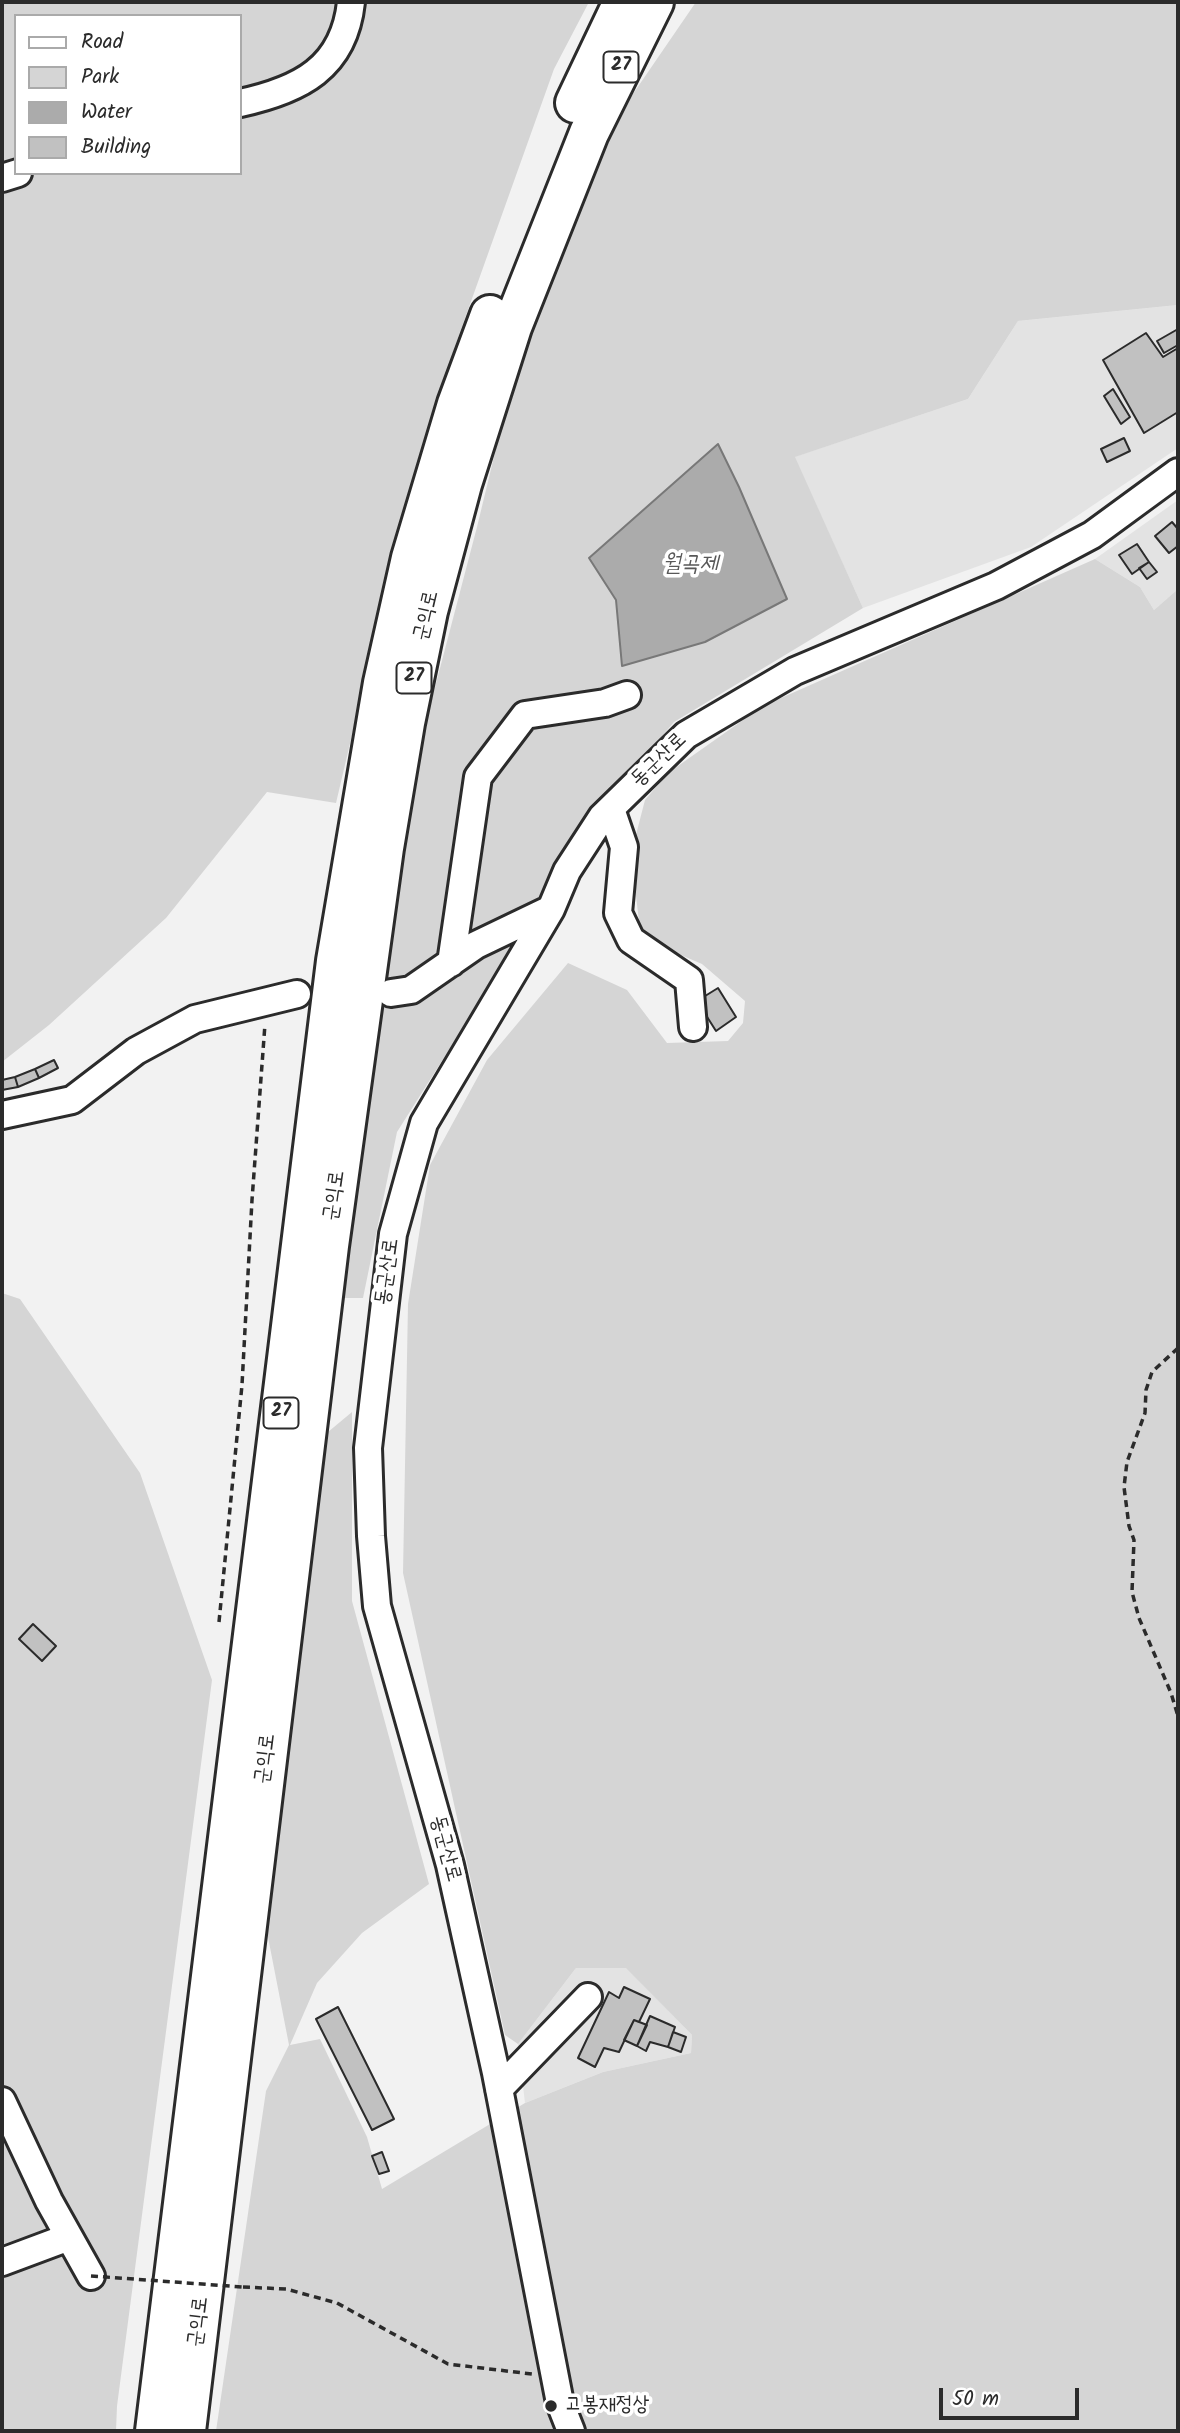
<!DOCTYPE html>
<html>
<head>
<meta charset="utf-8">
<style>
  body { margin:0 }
  #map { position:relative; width:1180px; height:2433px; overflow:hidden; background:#f2f2f2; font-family:Kalam,sans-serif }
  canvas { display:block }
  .frame { position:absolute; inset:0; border:4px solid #2b2b2b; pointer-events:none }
  .legend { position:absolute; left:14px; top:14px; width:228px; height:161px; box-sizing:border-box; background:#fff; border:2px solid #aaa; margin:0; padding:9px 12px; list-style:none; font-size:21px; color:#2b2b2b }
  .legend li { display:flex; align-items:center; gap:14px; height:35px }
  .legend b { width:35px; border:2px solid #aaa }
  .scale { position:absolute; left:939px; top:2388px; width:140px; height:32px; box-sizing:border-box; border:4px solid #2b2b2b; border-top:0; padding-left:9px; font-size:21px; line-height:24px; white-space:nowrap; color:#2b2b2b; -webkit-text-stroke:5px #fff; paint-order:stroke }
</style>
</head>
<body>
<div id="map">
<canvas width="1180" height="2433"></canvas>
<div class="frame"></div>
<ul class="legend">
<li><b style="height:9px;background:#fff"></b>Road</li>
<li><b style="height:19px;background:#d5d5d5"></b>Park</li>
<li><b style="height:19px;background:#ababab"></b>Water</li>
<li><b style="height:19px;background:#c1c1c1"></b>Building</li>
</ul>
<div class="scale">50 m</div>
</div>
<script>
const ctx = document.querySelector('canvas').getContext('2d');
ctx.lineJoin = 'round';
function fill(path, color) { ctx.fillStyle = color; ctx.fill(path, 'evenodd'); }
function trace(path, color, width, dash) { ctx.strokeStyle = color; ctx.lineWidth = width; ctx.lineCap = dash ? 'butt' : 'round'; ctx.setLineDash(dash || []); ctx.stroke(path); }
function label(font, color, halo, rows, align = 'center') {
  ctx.font = font + ' Kalam,"Poor Story",sans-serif'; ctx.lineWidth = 7; ctx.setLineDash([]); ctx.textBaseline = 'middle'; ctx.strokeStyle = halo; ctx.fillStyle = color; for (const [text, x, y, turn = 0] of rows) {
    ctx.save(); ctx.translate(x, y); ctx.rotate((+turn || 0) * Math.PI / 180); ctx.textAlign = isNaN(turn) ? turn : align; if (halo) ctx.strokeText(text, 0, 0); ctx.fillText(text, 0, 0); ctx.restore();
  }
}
const built = new Path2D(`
  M1178,305V448L1031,547L863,608L794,457L968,399L1018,321Z
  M1178,500V589L1154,610L1140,587L1095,559Z
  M576,1968H627L692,2035L691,2053L603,2072L525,2103L518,2044Z`);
const green = new Path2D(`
  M2,2H589L554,69L454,349L364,684L336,803L267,792L166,918L49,1025L2,1062ZM16,16H240V173H16Z
  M696,2H1178V305L1018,321L968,399L795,457L863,608L674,722L561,855L502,966L397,1132L363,1298H339L381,980L418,752L477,527L537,279L611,126ZM718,444L623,666L616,600L589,558Z
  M1095,559L1140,587L1154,610L1178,589V2431H216L266,2091L289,2045L267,1932L328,1432L352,1412V1601L429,1884L362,1933L317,1983L290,2045L320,2039L367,2137L382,2189L525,2103L603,2072L691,2053L692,2035L626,1968H576L518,2044L505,2035L403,1573L408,1304L430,1165L487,1060L568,963L627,990L667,1043L728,1041L743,1023L745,1001L702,964L641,938L631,854L645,800L668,773L763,706Z
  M2,1293L20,1299L140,1473L212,1680L117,2406L116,2431H2Z`);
const water = new Path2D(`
  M718,444L739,487L787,599L705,642L622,666L616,600L589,558Z`);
const building = new Path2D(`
  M1178,329V345L1164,353L1157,341Z
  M1146,333L1163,357L1178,348V412L1144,433L1103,360Z
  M1113,389L1130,417L1121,424L1104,396Z
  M1124,438L1130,451L1107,462L1101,449Z
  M1172,522L1178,529V546L1169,553L1155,536Z
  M1137,544L1149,562L1132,574L1119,555Z
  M1149,562L1157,572L1147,579L1139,568Z
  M718,988L736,1017L716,1031L697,1001Z
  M54,1060L58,1068L39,1078L35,1069Z
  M35,1069L39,1078L18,1087L15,1077Z
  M15,1077L18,1087L2,1090V1080Z
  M33,1624L56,1646L42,1661L19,1639Z
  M624,1987L650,1999L639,2022L634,2020L619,2052L604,2048L595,2067L578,2058L609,1992L619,1998Z
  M338,2007L394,2119L372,2130L316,2019Z
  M650,2016L675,2027L668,2047L650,2042L646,2051L637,2046Z
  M634,2020L647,2025L637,2046L624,2040Z
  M673,2032L686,2037L681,2052L668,2047Z
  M382,2152L389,2171L379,2174L372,2156Z`);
const path = new Path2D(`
  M1178,1348L1152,1372L1146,1390L1145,1413L1127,1462L1124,1487L1129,1526L1134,1540L1132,1592L1139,1618L1171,1693L1178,1716
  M219,1622L242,1385L252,1200L265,1024
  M243,2287L286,2289L337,2303L448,2364L532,2374`);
const minor = new Path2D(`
  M240,103C300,90 344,68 351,2
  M2,178L18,173
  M611,809L624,847L618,913L631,940L689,980L693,1027
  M451,963L478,777L525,715L605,703L627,695
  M391,993L411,990L476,945L551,909
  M2,1115L72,1100L136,1051L195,1019L297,994
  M499,2089L588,1997
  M2,2101L49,2201L91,2276
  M2,2262L69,2237
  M571,2431L560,2403L496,2073L450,1865L377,1606L371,1536L368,1448L393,1234L424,1123L551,909L567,871L602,817L686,735L795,671L996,586L1092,535L1178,472`);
const highway = new Path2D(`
  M575,103L623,2
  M155,2431L336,961L383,683L411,558L457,404L490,315
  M186,2431L329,1246L384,848L405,723L428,611L462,484L512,327L589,133L654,2`);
const pathBridge = new Path2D(`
  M91,2276L243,2287`);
const markers = [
  [551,2406,7,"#2b2b2b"]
];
const shields = [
  [621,67,35],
  [414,678,35],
  [281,1413,35]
];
const shieldNames = [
  ["27",621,67],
  ["27",414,678],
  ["27",281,1413]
];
const streetNames = [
  ["군익로",428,616,-77],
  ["동군산로",660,761,-44],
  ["군익로",336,1196,-82],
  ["동군산로",389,1272,-82],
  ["군익로",267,1759,-83],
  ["동군산로",444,1849,75],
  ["군익로",200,2322,-83]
];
const poiNames = [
  ["고봉재정상",565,2406]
];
const waterNames = [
  ["월곡제",690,566]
];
fill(built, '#e3e3e3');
fill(green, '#d5d5d5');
fill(water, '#ababab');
trace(water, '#787878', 2);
fill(building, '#c1c1c1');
trace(building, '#2b2b2b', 2);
trace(minor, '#2b2b2b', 32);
trace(highway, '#2b2b2b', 44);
trace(path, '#2b2b2b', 3.5, [7, 5]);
trace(minor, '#fff', 26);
trace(highway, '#fff', 38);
trace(pathBridge, '#2b2b2b', 3.5, [7, 5]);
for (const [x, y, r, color] of markers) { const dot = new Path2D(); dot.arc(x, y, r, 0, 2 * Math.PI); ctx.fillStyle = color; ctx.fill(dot); trace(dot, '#fff', 2.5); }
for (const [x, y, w] of shields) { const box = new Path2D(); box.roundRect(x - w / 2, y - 15.5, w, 31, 5); ctx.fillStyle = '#fff'; ctx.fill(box); trace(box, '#2b2b2b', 2); }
label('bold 19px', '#2b2b2b', null, shieldNames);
label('21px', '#2b2b2b', '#fff', streetNames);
label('21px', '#2b2b2b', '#fff', poiNames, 'left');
label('italic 23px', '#585858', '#fff', waterNames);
</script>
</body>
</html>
